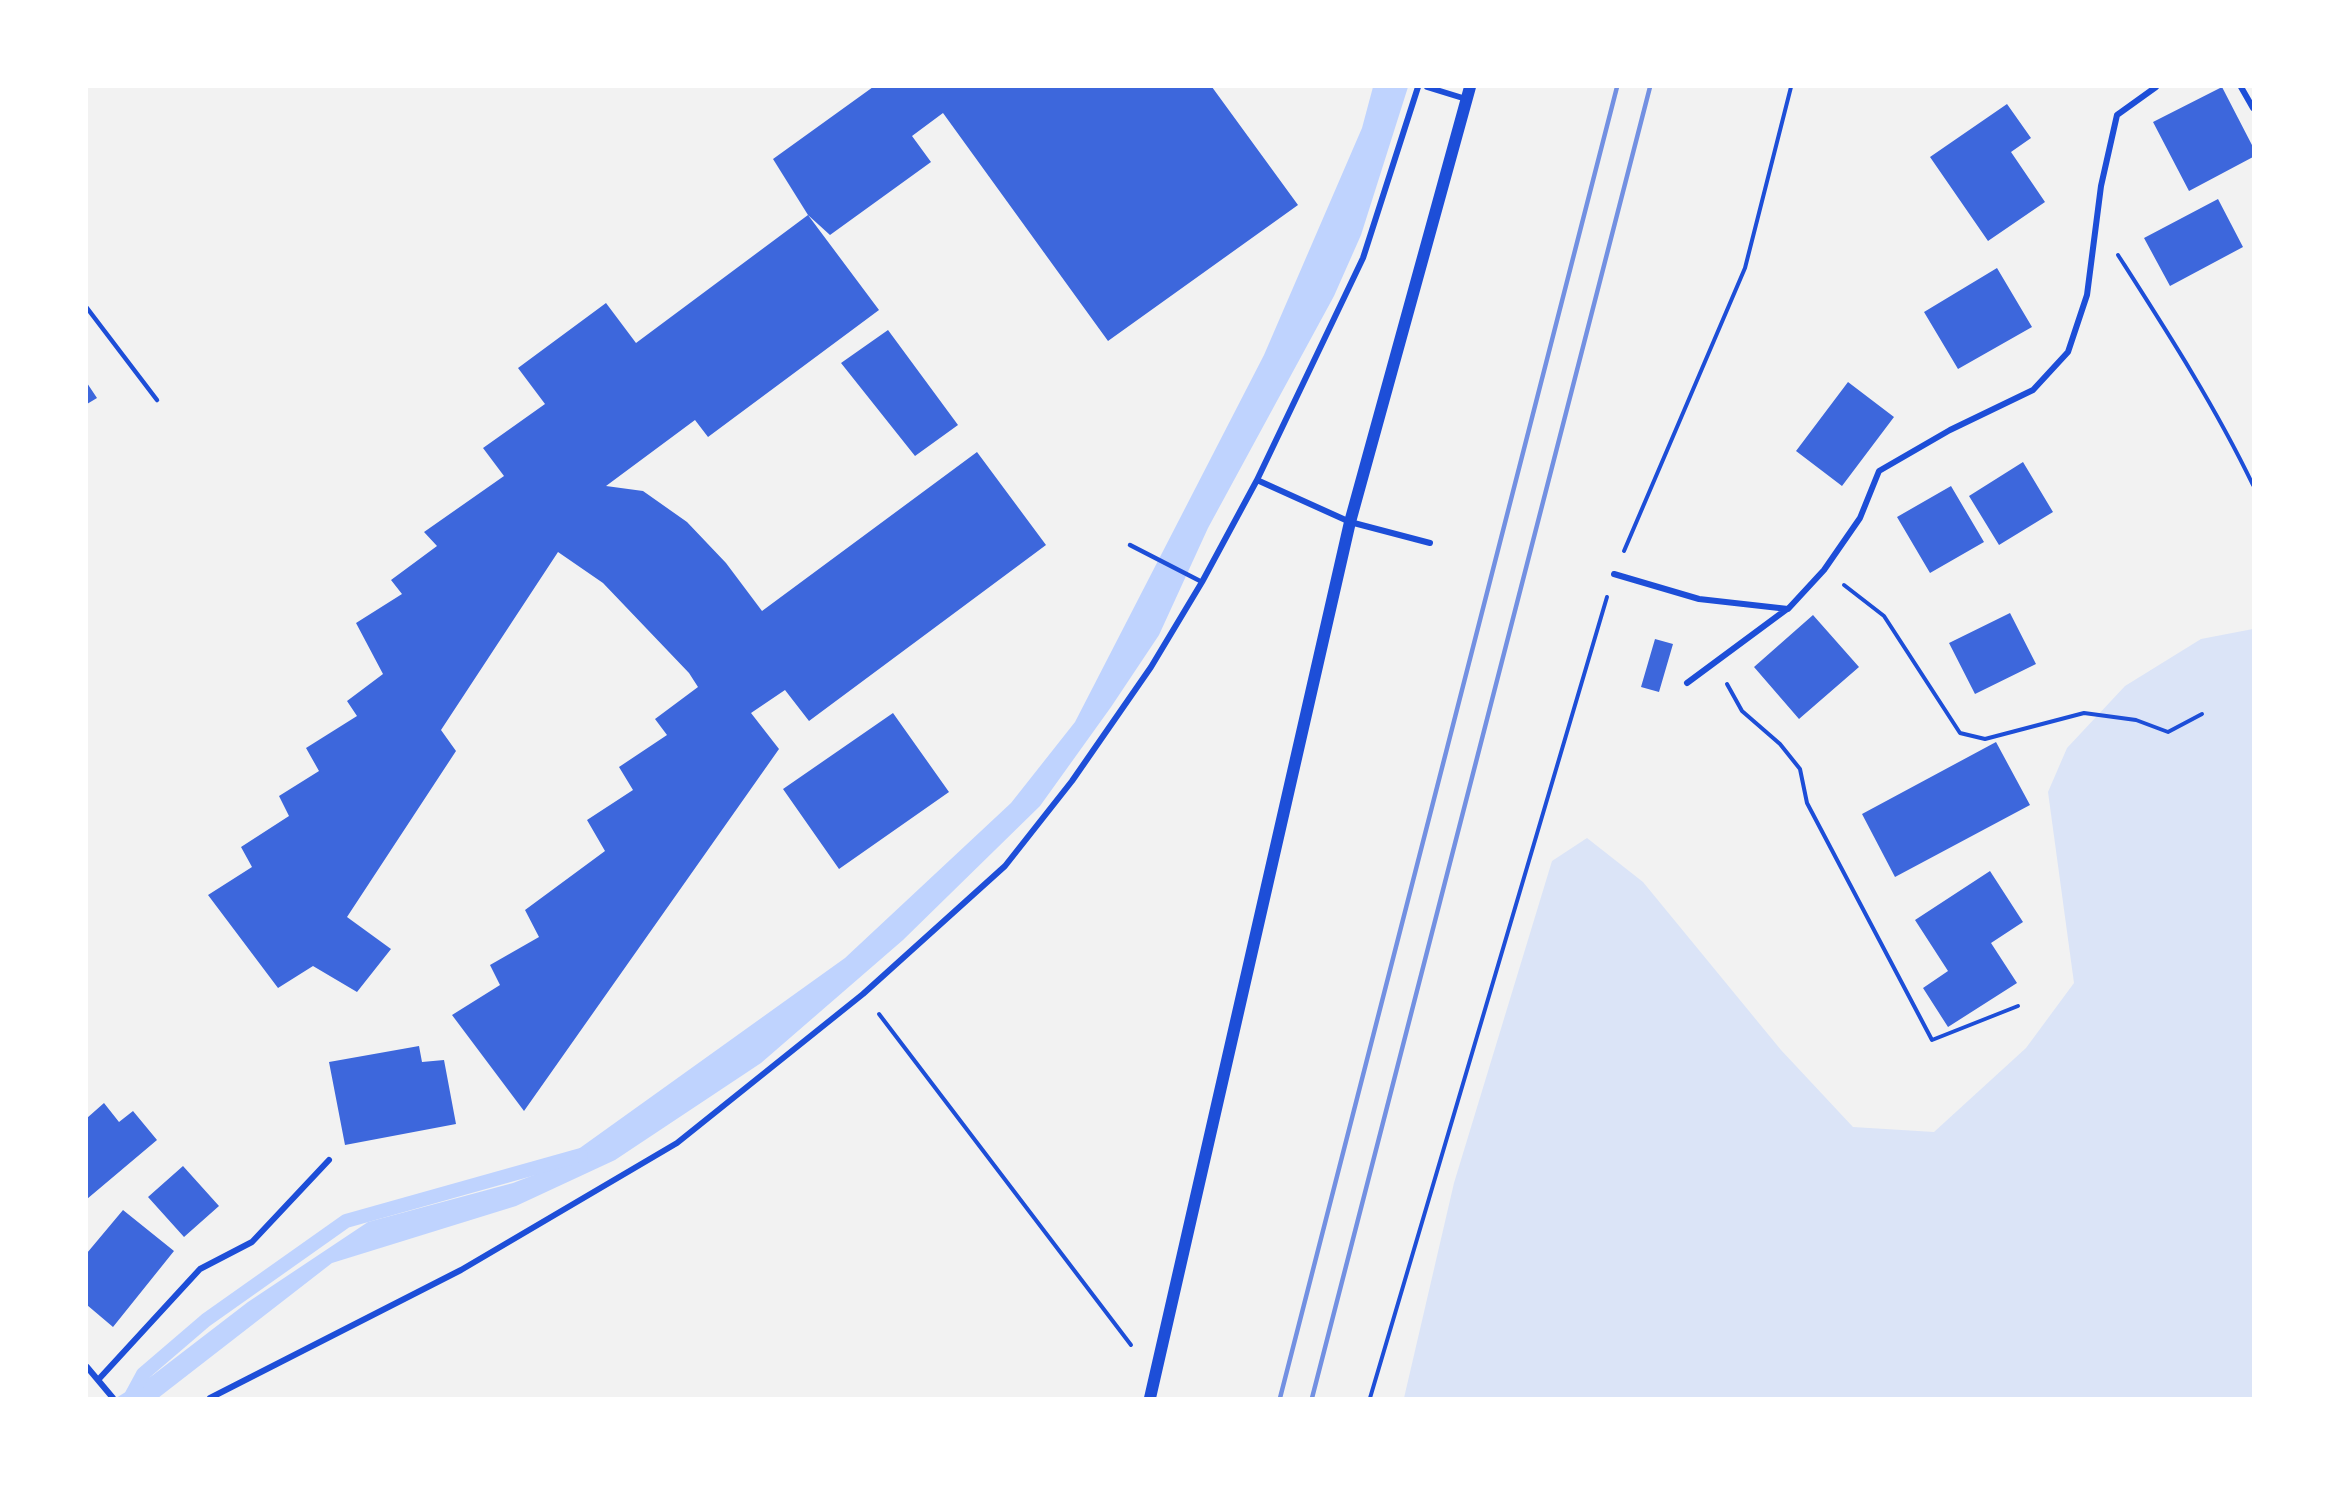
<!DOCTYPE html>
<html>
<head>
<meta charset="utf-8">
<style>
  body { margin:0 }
  #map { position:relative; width:2340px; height:1485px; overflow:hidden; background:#f2f2f2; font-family:"DM Sans",sans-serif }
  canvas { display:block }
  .frame { position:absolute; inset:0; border:88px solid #fff; pointer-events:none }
</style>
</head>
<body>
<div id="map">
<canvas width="2340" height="1485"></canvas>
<div class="frame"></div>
</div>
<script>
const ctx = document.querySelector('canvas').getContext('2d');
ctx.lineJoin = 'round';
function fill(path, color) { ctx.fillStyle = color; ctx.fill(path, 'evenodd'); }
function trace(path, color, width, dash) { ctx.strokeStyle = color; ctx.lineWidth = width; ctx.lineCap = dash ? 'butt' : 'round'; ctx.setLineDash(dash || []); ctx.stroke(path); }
const green = new Path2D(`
  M2253,629V1398H1404L1454,1183L1552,861L1587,838L1643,882L1781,1050L1853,1127L1934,1132L2026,1048L2074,983L2048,792L2067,748L2125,686L2201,639Z`);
const water = new Path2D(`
  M1373,87H1408L1361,235L1334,296L1208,528L1159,635L1111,707L1040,806L903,940L761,1063L615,1160L516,1206L332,1263L158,1398H116L153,1375L248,1302L368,1222L513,1183L552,1168L845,958L1011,803L1075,722L1264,355L1362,128Z`);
const stream = new Path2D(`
  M130,1398L143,1374L206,1320L346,1221L581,1155`);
const building = new Path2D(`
  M873,87H1212L1298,205L1108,341L943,113L912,136L931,162L830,235L808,215L879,310L708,437L695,420L606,486L643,491L687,522L726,563L762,611L977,452L1046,545L809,721L785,690L751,713L779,749L524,1111L452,1015L500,985L490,965L539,937L525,910L605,851L587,820L633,790L619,767L667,735L655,719L698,687L689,673L603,583L558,552L441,730L456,751L347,917L391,949L357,992L313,966L278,988L208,895L252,867L241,847L289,816L279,796L319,771L306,748L357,716L347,701L383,674L356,623L402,594L391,580L437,546L424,532L504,476L483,448L545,404L518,368L606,303L636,343L808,215L773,159Z
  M2222,87L2253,147V157L2189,191L2153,122Z
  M2007,104L2031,138L2011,152L2045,202L1988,241L1930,157Z
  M2218,199L2243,247L2170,286L2144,238Z
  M1997,268L2032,327L1958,369L1924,312Z
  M888,330L958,425L915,456L841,363Z
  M1848,382L1894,417L1842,486L1796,451Z
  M87,383L97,398L87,404Z
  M2023,462L2053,512L1999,545L1969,496Z
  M1951,486L1984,542L1930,573L1897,517Z
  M2010,613L2036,664L1975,694L1949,643Z
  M1813,615L1859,667L1799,719L1754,667Z
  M1655,639L1673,644L1659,692L1641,687Z
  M893,713L949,792L839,869L783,789Z
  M1996,742L2030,805L1895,877L1862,814Z
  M1990,871L2023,922L1991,943L2017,983L1948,1027L1923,988L1948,971L1915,920Z
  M419,1046L422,1062L444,1060L456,1124L345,1145L329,1062Z
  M104,1103L119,1122L133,1111L157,1140L87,1199V1118Z
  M183,1166L219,1206L184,1237L148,1197Z
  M123,1210L174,1251L113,1327L87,1305V1253Z`);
const path = new Path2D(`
  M2118,255C2166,330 2214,404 2253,485
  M1624,551L1745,268L1791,87
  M1844,585L1884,616L1960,733L1985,739L2084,713L2136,720L2168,732L2202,714
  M1727,684L1742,711L1780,744L1800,769L1807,803L1932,1040L2018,1006
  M879,1014L1131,1345
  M1370,1398L1607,597`);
const service = new Path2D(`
  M87,308L157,400
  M1130,545L1202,582`);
const minor = new Path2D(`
  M1427,87L1466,99
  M2241,87L2253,108
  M1257,480L1363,258L1418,87
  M1614,574L1699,599L1788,609L1824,570L1860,518L1879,471L1950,430L2033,390L2068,352L2087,295L2101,186L2117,115L2156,87
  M1687,683L1787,609
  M87,1367L113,1398
  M98,1380L200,1269L252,1242L329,1160
  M210,1398L461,1270L677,1143L863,994L1005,866L1072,781L1151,667L1202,582L1257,480L1350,522L1430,543`);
const secondary = new Path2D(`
  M1150,1398L1350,522L1470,87`);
const rail = new Path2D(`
  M1280,1398L1617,87
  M1312,1398L1650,87`);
fill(green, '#dbe4f7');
fill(water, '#bfd3fe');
trace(stream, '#bfd3fe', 14);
fill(building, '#3d67dc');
trace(path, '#1d4ed8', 4);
trace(service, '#1d4ed8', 4.5);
trace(minor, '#1d4ed8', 6);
trace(secondary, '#1d4ed8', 12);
trace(rail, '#7290e2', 4.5);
</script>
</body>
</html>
